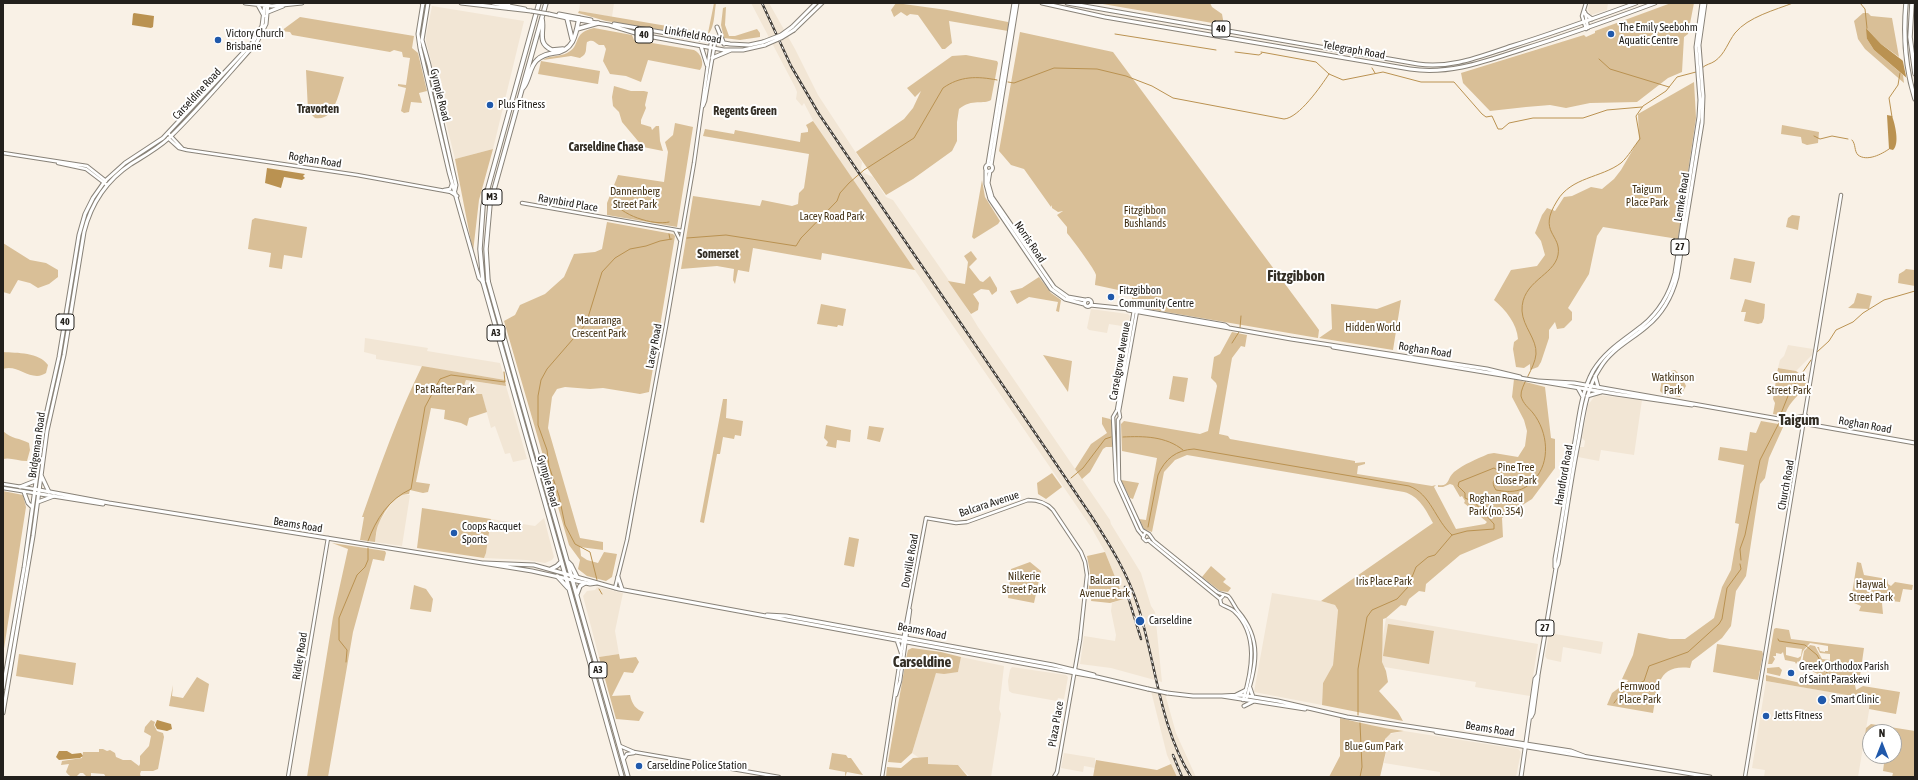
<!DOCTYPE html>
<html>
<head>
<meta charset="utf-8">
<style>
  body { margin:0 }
  #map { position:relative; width:1918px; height:780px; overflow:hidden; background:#f9f1e6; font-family:"Asap Condensed",sans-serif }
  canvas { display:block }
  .frame { position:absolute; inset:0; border:4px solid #23201c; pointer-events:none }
  .north { position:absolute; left:1862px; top:724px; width:40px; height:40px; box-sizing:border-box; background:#fff; border:1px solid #a7a6a4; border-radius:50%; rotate:0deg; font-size:11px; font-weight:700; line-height:16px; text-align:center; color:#23201c }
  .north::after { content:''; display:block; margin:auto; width:14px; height:18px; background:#2059ab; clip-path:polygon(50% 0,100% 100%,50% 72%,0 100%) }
</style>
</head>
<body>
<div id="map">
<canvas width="1918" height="780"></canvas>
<div class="frame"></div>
<div class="north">N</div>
</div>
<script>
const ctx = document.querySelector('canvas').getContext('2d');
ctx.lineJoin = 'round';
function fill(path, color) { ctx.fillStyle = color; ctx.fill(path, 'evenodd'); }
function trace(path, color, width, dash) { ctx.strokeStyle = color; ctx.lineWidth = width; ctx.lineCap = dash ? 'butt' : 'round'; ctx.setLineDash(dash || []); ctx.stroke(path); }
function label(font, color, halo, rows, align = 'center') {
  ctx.font = font + ' "Asap Condensed",sans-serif'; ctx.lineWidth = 4; ctx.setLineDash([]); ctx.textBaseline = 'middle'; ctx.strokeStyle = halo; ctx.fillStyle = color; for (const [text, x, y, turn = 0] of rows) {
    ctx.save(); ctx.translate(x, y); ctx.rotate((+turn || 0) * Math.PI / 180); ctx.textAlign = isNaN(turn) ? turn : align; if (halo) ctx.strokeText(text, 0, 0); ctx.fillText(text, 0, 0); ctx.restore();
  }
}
const built = new Path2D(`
  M580,3H614L612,17L579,11Z
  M751,3H769L795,49L818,95L862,162L861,169L864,173L873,177L886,197L893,200L957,292L978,327L1110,520L1111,524L1141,573L1151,606L1155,612L1162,682L1111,668L1080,664L1084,636L1115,641L1116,635L1111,611L1112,603L1124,599L1105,552L1091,527L840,161L816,126L804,103L802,106L796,99L797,92L795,87Z
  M1589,3H1608L1607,10L1591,15L1588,10Z
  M432,6L524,21L493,149L455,159L426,41V36Z
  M1091,309L1128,314L1130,316L1128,327L1109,324L1107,333L1089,330L1087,328Z
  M365,338L428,348L427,351L500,363L505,380L376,359V355L364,352Z
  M1788,345L1813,349L1812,355L1796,371L1778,368L1780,360L1784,356Z
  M466,380L506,386L527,459L513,462L510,453L505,454L495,426L491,428L482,395L465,392L464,386Z
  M1599,395L1642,400L1634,455L1601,450L1599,461L1578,457L1580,447H1584L1585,441L1582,438L1588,405L1594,397Z
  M404,494L410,495L402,546L375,542L378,524L395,498Z
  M544,518L554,557L552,560L545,563L527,560L484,558L486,553L491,519L535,526Z
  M597,587L623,593L615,631L619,654L599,657L583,596L587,591L595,590Z
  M1272,593L1321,601L1335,605L1338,610L1333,665L1323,683L1322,705L1254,692Z
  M1386,618L1538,644L1530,696L1475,687L1476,682L1378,666Z
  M1549,633L1603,642L1601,654L1563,647L1561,662L1547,659L1545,656Z
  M961,657L1004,666L999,709L1001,714L991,777H970L958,765L928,764L912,753L936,672H958Z
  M1012,667L1066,675L1068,677L1064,699L1058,698L1057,701L1012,693L1009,691L1008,681L1010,670Z
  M1766,681L1871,699L1858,777H1764L1765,770L1752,768Z
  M1150,687L1164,690L1176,733L1196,777H1177L1176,775L1167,755Z
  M1404,731L1518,749L1521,752L1516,777H1440V772L1384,763L1387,747L1385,735Z
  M1064,753L1095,758V768L1084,766L1083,772L1061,768Z`);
const green = new Path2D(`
  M714,3H716C714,14 715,31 705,37L606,21L578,13L579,11L708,33Z
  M896,3L947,10L1008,22V31L949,21L952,43L945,49H942L918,15L910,14L907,16L901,12L894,17L891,10Z
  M1097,3H1210L1212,7L1222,14L1224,25Z
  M1671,3H1694L1688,34L1684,37L1682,72L1668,78L1637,102L1590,103L1566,108L1550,105L1526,107L1490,111L1463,83L1461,73L1584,35L1586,37L1595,33V31Z
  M726,7L725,25L729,36H735L757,29L760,33V37L740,40L724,38L721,25L723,8Z
  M1863,13H1868L1871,16L1892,18L1899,57L1881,44L1867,29V39L1874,50L1903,75L1904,83L1865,49L1858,39L1854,21Z
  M300,17L414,36L412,48L418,53L427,91L419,93L422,103L411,102L409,112L404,113L401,111L406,88L398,86V84L406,85L410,58L403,57L402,52L394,50L390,52L292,35L290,32L281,31Z
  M594,28L632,35L634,40L694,50C701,53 705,64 700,70L648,60L641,82L626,76L610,74L603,61L606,49L604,45H599C594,42 593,39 587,42C585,51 588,53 580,58L571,56L543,60C549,55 560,57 567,53C582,46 571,33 594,28Z
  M1020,32L1113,52L1311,319L1319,330L1318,338L1131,306L1123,304V301H1132V293L1095,285C1095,282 1096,278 1096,275C1096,271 1072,239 1067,233V227L1057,215L1063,211L1058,212L1052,208V205L1051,207L1024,169L1011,165L999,151Z
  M966,55L997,61L998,63L991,100C984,105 972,98 959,109L957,122V141L952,151L913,179L886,195L856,152L904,119L913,108L921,91L915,97L907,88L952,56Z
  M541,61L600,71L598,84L538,74Z
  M306,70L344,77C339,91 335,122 315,118L308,111Z
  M1694,82L1696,118L1678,239L1603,227L1597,236L1589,274L1568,308L1572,312V320L1564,328L1557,329L1555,322L1549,330V338L1541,362L1538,367L1530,370V364L1524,368L1516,367L1513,349L1514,342L1518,339C1517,324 1506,310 1494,300L1511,270L1537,266L1545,255L1541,241L1535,233L1542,215L1547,208L1555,211L1564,197L1572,196L1591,187L1602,189L1614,179L1621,170L1639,139L1638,114Z
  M614,86L631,91H644L648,92L645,105L646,108L641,120V124L651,127L652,130L656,126H659L660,141L663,151L643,147L622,122L619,112L613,106L612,97Z
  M813,121L915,270L822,253L821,260L753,248L749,272L738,270L735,284L733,280L734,269L717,266L681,269L693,196L760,206L762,200L792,206L798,204L799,193L804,188L809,154L703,136L705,129L734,134L735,130L800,142L801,133L808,132V129L806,125Z
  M675,123L693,127L677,227L607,215V203L618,175L664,182L668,152L665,142L673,135Z
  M1782,125L1819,132L1818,143L1807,145L1802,143L1801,137L1781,134Z
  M493,149L479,200L473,252L455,159Z
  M982,180L985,197L1000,221L998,224L974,239L972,237Z
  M1792,215L1800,216L1798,230L1786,227L1788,218Z
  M255,218L307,227L302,258L284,255L282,269L269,267L271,253L248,249L252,220Z
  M607,222L673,234L675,236L649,392L640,394L603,388L590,389L565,387L557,389L552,397L548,428L580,538L603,542V550L580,547L581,556L587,560L598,563L604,552L617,554L612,577L606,581L587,576L578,569L580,560L569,545L504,321L515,315L520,305L545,294L564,277L574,254L595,252L602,249Z
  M3,243L30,260L46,263L58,270V277L49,284L38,288L30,283L18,280L10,294L3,292Z
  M971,251L977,259L969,267L980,281L983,282L990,276L997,288V291L992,295L989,290L981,289L973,294L979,303L978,310L971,314L948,281L965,284L968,262L964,256Z
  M1734,258L1755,262L1751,283L1730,279Z
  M1915,266V286L1898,283L1899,274L1904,271L1906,269L1914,270Z
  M1039,277L1051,293L1061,300L1059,312L1056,311L1058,302L1029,297L1017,304L1010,291L1022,288Z
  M1857,293L1872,296L1869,309L1848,308L1854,303Z
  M1745,299L1765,304L1764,318L1762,323L1758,324L1744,321L1746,312H1741Z
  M1401,300L1393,350L1319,338L1332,329L1331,304L1377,309Z
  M821,304L846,309L843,326L838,325L837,327L817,324Z
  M1232,332L1247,335L1245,347L1241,346L1232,358L1219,434L1228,436L1230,439L1355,461V463L1365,462V464L1358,466L1357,474L1432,486L1436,485L1434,487L1456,529L1485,524L1487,522L1464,503L1465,501L1462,496L1460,497L1453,485L1450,484L1443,487H1438V485C1450,487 1447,478 1454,472C1464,464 1477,459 1488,454L1494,453L1518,457L1525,446L1527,431L1524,420L1512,397L1514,379L1545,387L1551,438L1555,439V468L1532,499L1502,518L1503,537L1460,555L1426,584L1425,592L1419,591L1409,599L1406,606L1401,605L1386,618L1383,619L1382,662L1386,671L1388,682L1379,691L1398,712L1403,721L1322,705L1323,683L1333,665L1338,610L1335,605L1321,601L1433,523C1426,510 1419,496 1404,492L1187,455L1175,460L1164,472L1152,532L1144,529L1139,519L1146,520L1157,458L1122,451L1121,424L1124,421L1200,434L1208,431L1217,386L1216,383L1211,378L1214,357L1220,354Z
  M3,352C17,353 39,352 48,365L46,373C44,374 40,376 37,376C25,376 16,365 3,369Z
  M1043,355L1072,361L1068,392Z
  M422,366L505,380L506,386L466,380C460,394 471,394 482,394L487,412L469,418L467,426L461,423L444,419L445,410L431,408L416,482L430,484L428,492L423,493L410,490L409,494C395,493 384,512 379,523C376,529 376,536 375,542L360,540L364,517H362C380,466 398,415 422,366Z
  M1778,368L1796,371L1807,379C1806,392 1788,400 1785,416L1773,414L1775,403L1773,399Z
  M1675,370L1682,377L1686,386L1680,397L1663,394L1660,391L1663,373Z
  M1173,376L1188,378L1184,402L1169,399Z
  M723,399H727L726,418L743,421L741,436L735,435L734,439L723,437L720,454H717L704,523L700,522Z
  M1102,417L1110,419L1112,421V447H1106L1103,449L1090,472L1082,479L1075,469L1091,444L1107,433L1102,424Z
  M1761,421L1784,425L1769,458L1765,478L1760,484L1746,576L1736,591L1731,626L1722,638L1692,661L1690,668C1657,664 1658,687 1653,713L1607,705L1612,693L1627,682L1628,680L1622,679L1633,655L1638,633L1670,639H1685L1714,618L1722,587L1731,570L1739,524L1735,523L1744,465L1718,460L1720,447L1747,451L1750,432L1756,433Z
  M826,425L851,430L850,442L837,440L836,448L826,446L828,442L824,438Z
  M869,426L884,428L880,442L867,439Z
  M3,431C11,439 20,438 29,443L30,450L27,461C18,461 10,457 3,459Z
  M1052,473L1062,487L1046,499L1038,494L1037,483Z
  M1121,480L1139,483L1133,499L1130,498Z
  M3,491L23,495L26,507L3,655Z
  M422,508L491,519L486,553L484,558L417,548Z
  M849,537L859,539L854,567L844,565Z
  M332,543L385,551L386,553L384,561L373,559L353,632L328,777H307L333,617L348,549Z
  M1105,552L1124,599L1110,603L1091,601L1092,596H1088L1090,572L1087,556Z
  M1030,562L1041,571L1034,603L1008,598L1011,569Z
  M1857,562L1861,563L1864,575L1887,579L1888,584L1891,586L1895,582L1913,585L1912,590L1903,589L1900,602L1883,600L1882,603L1883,614L1859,611L1861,606L1854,603L1856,595L1852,594Z
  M1211,566L1226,579L1223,582L1231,588L1228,592L1220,591L1202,577Z
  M414,585L426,589L433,599L431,612L410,609Z
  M1388,624L1434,631L1429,664L1383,656Z
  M1776,628L1789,630L1791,639L1864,648L1859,683L1855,685L1856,690L1863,686L1900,692L1896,714L1869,709L1870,699L1766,681V675L1805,684L1806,678H1811L1813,673L1815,675L1812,684L1816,685L1818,674L1809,670L1808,666L1802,664L1804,651L1810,645L1815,646L1822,659L1830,660V654L1820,653L1817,647H1819L1820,651L1825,652V651H1828V646L1810,643L1803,651L1799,665L1798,661L1796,664L1795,662L1785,660L1783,652L1781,654L1776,653V656H1773L1775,659L1772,664H1768L1774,629ZM1786,647L1802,649L1801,656L1798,658L1786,655Z
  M1717,644L1762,651L1763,654L1758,680L1713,672Z
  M912,648L941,652L961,657L958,672L944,674L936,673L912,753L901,763L888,762L907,654L908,650Z
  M19,654L76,663L73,685L16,676Z
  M619,654L620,659L636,657L639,662L633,673L624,672L612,696L630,695C632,704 636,710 644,712L639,721L616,719L599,657Z
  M1779,667L1782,670L1780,676L1767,673V668Z
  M197,677L209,684L204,712L169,706L173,685L172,696L183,698Z
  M1340,718C1361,723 1382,728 1404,731L1391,733L1385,739L1387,747L1380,777H1329L1340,756Z
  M151,720L155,722L154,725L157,731L163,733L164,737L158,769L153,771H141L140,774L141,777H106L104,774L91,773V777H87L83,773H80L76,777C71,777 69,776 66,772L69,764L61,765L62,761L82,758L83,752H99V749H103L107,751L110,750L115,753L116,757L123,760H131L139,766L140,764V756L149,746L151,736L144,732L145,727Z
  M1871,724L1915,731V777H1892L1893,773L1883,771L1885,756H1894V732H1870V749L1863,748L1866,728Z
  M832,753L846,755L848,758H851L863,775L847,772L845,777V772L829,769Z
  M928,757V764L958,765L968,777H886L887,767L901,768L913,758Z
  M1096,760L1157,770L1171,764L1177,777H1093Z`);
const water = new Path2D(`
  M134,13L154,16L153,27L151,28L132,25L133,14Z
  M1866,28L1881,44L1915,70V85L1874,50L1867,39Z
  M1887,115L1892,116C1895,124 1900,144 1893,150L1889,149Z
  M267,168L305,174L303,176L305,178L302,180L284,177L281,188L265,183Z
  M157,720L171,724L172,729L167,731L157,729L155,725Z
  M59,751H67L72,754L81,753L83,756L80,758L59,760L56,757Z`);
const pier = new Path2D(`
  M1902,57L1915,67V87L1907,81Z`);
const stream = new Path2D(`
  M1860,3L1865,9L1867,28
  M1115,34L1216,50
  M1235,52L1259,55L1262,53
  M1261,52L1316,62L1329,74L1343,80L1383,72L1421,82H1454L1482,114L1486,117L1492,116L1498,129H1502L1509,123L1533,118H1583L1607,110L1642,107
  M1599,59L1610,69L1669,87
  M1372,68L1375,73
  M1702,68C1706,64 1711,64 1715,61C1725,54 1728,42 1735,33C1748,17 1775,10 1793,3
  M1008,82L1014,83L1054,68L1097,69L1126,76L1152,86L1173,98L1284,119C1299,118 1321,86 1329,74
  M1892,117L1889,98L1898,85L1900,73
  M1814,136L1820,139L1832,136L1848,139
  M1852,140C1856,144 1854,151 1858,155C1867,162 1882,154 1889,149
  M613,200C619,215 654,226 669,222
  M669,234L670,239
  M687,238L726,235L796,246L801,238L837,201L840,193L849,183L864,170L914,138L943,88C960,76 977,76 997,80
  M1240,328L1241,316
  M1232,343L1239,332
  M1817,352L1829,341L1836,330L1853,322L1863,313L1884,300L1915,291
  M1780,416L1790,391L1811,360
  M1123,437C1143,436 1166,436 1183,450
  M1071,478L1083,468L1105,439L1111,437
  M1148,527L1158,475C1165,459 1176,450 1194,449L1409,486C1431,494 1435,520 1452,535
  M368,541C376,519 389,499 411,489L425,407L440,379L451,375L505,382L504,372
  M1741,560L1740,549L1745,535L1760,460L1779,423
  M597,580L590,552L575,544L565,525L559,496L549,466L547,450L538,425V396L541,380L547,369L586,324L602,272L615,258L630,249L646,246L660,241L672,239
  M599,589L602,594
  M1778,639L1779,641L1805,645L1817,655L1831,680
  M346,662L347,650L339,640V618L357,575L365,567L368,560V548
  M1614,703L1624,690L1644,681L1649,666L1688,652L1719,624L1722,619L1727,588L1741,569L1740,564
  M1358,715V669L1367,617L1372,610L1397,599L1408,587L1416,567L1428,557L1435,555L1452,535L1467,531L1494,529V524L1474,502L1465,498V493L1458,486L1459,482L1494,468L1499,471C1495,480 1490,481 1496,490C1512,493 1523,492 1534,480C1551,462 1548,432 1533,413C1529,408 1523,404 1521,396C1520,386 1535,368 1536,354C1537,339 1523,327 1522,311C1521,281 1554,276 1558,255C1562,234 1537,233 1557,201C1571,177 1601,178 1621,163C1628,157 1634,146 1640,139L1636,116L1643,106L1666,91L1677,77L1696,72
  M1360,723L1362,767L1360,777`);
const tertiary = new Path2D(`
  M1586,3L1582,16L1586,29
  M1585,12L1588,28
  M703,106L705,101L715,42
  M168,133L182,148
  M168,138L179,148L187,150L357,175L451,192
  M3,153L87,166L106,181
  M58,163L86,169L107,185
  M444,190L450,189L452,184
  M522,203L682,231
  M675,230L680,240
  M1134,310L1117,410L1113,417L1116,481L1138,530L1143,536
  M1137,311L1119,411L1120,417L1118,420L1119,480L1142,530L1149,534L1154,541L1217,592C1220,594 1224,594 1228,596C1230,597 1235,607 1238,611C1263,640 1256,666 1246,700
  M3,484L34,489
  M3,488L34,493
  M1145,533L1143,538L1146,541L1149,540
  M1148,540L1220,599
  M615,588L627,540L666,326L694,163L711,42
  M1223,596L1220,599L1221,604C1225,607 1229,607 1234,611C1259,634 1252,671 1243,700
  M896,695L900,681L910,610
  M620,746L634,752L779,777
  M623,760L627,754L634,753
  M288,777L328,538
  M882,777L903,641L926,518L956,523L967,522L1028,500C1038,500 1046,502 1053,510L1081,552L1085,562L1087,575L1080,640L1057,772L1054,777
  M1745,777L1841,195`);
const secondary = new Path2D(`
  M423,3L418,34L420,48L449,172L479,278L483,282
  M428,3L422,40L429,65L456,185L455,190
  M988,164L1014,3
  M985.5 168a3.5 3.5 0 1 1 7 0a3.5 3.5 0 1 1-7 0Z
  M991,165L1017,3
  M986,171V184L990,199L1051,289L1065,299L1084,304
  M990,171L988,183L992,197L1054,287L1068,297L1085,300
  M451,192L457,196
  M1084.5 303a3.5 3.5 0 1 1 7 0a3.5 3.5 0 1 1-7 0Z
  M1090,305L1139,310L1225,325L1229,328
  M1128,310L1291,339L1487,369L1520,377
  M1333,347L1616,394L1692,405
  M1538,381L1574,383L1915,443
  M1790,421L1794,418L1806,416
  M34,489L109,503L532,571L590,584L597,583
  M34,493L103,504
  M484,563L534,565L619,589L1097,677L1148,689
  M618,577L622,589
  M767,615L786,616L1053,665L1094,675
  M897,640L901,652
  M1250,688L1253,697
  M1167,693L1193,696H1222L1305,709
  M1236,695L1246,690
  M1222,696L1241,695L1278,701L1347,717L1526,744L1571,751L1584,756
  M1244,706L1254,701
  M1436,732L1710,777`);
const primary = new Path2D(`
  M245,3L272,6L302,3
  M422,3L423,4
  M461,3L531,11
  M493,3L525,9
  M1042,3L1105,17L1410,69C1450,75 1486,61 1523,49C1568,35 1612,19 1655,3
  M1067,3L1418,64C1451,69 1481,56 1512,46C1554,33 1595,18 1636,3
  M258,5L264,16
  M268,12L283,6
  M1584,13L1592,19
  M549,14L567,18L609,25L642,35L724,50H743L765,45
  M559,14L591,20
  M614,24L730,44L749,45L763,42
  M717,27L724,44
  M792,27L816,3
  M794,30L822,3
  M701,46L707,65
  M712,58L731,50
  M1595,376L1598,387
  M1578,388L1583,397
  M1587,396L1601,392
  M41,475L49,492
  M20,487L35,481
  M24,492L28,503L32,507
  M38,502L54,496
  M1555,567V559C1562,519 1568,480 1575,441C1579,418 1581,393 1593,371C1605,351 1624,340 1642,326C1659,312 1670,293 1675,273L1699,117L1700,100L1696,47L1702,3
  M3,688L24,568L44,424L59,357L79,235L85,214L93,198L105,181L125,163L163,138L253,42L262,26L265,3
  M3,713L33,536L47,431L64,355L84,232C91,204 107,180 131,164C144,156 157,149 169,138C200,108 228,74 257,42L266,24L268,3
  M1531,717L1533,713L1538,676
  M1521,777L1535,679L1538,675L1556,568L1558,564C1565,524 1570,484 1578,444C1583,418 1585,391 1600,368C1611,349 1631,340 1647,326C1663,313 1672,296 1677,277L1702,123L1703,96L1699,45L1705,3`);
const trunk = new Path2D(`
  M488,281L628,777
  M483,282L622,777
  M568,562L571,565L577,577
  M551,569L557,566L561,562
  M557,576L568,588
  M577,594L580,586L585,583`);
const motorway = new Path2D(`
  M508,3L509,8
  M1906,3C1903,36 1905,67 1915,99
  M1912,3L1910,37L1915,74
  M500,4L505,3
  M567,18L572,39
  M542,19C545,31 536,43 552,50L563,49
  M577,29L598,23
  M523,88C530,80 529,67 537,60C542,55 548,54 554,53C574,51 576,34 579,18
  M488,281L486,249L490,204L546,3
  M483,282L480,249L483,206L539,3`);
const rail = new Path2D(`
  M762,3L791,66L819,114L1092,517C1110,545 1128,574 1138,606C1156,663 1159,725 1191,777
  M1125,587L1141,639
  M1173,755L1182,777`);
const secondaryBridge = new Path2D(`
  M1148,689L1167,693`);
const primaryBridge = new Path2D(`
  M531,11L549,14
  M763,42L781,35L792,27
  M765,45L781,38L794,30`);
const markers = [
  [1611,34,4,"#2059ab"],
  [218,40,4,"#2059ab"],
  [490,105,4,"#2059ab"],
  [1111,297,4,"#2059ab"],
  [454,533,4,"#2059ab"],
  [1140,621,5,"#2059ab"],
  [1791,673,4,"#2059ab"],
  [1822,700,5,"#2059ab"],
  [1766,716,4,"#2059ab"],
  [639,766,4,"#2059ab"]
];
const shields = [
  [1221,29,18],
  [644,35,18],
  [492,197,20],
  [1680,247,18],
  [65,322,18],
  [496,333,18],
  [1545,628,18],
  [598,670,18]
];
const shieldNames = [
  ["40",1221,29],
  ["40",644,35],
  ["M3",492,197],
  ["27",1680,247],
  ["40",65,322],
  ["A3",496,333],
  ["27",1545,628],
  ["A3",598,670]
];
const poiNames = [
  ["The Emily Seebohm",1619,28],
  ["Aquatic Centre",1619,41],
  ["Victory Church",226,34],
  ["Brisbane",226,47],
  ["Plus Fitness",498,105],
  ["Fitzgibbon",1119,291],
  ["Community Centre",1119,304],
  ["Coops Racquet",462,527],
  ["Sports",462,540],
  ["Carseldine",1149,621],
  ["Greek Orthodox Parish",1799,667],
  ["of Saint Paraskevi",1799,680],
  ["Smart Clinic",1831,700],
  ["Jetts Fitness",1774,716],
  ["Carseldine Police Station",647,766]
];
const streetNames = [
  ["Linkfield Road",693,35,10],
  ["Telegraph Road",1354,50,10],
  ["Carseldine Road",197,94,-47],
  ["Gympie Road",440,95,76],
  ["Roghan Road",315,160,9],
  ["Lemke Road",1682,197,-81],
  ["Raynbird Place",568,203,10],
  ["Norris Road",1030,242,56],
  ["Lacey Road",654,346,-79],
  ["Roghan Road",1425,350,9],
  ["Carselgrove Avenue",1120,361,-80],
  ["Roghan Road",1865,425,10],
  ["Bridgeman Road",37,445,-82],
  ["Handford Road",1564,475,-80],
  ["Gympie Road",548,481,74],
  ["Church Road",1786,485,-80],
  ["Balcara Avenue",989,504,-18],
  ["Beams Road",298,525,9],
  ["Dorville Road",910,561,-80],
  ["Beams Road",922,631,11],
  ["Ridley Road",300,656,-81],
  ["Plaza Place",1056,724,-80],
  ["Beams Road",1490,729,9]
];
const parkNames = [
  ["Taigum",1647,190],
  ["Place Park",1647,203],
  ["Dannenberg",635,192],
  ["Street Park",635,205],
  ["Fitzgibbon",1145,211],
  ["Bushlands",1145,224],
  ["Lacey Road Park",832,217],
  ["Macaranga",599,321],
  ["Crescent Park",599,334],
  ["Hidden World",1373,328],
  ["Watkinson",1673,378],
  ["Park",1673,391],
  ["Gumnut",1789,378],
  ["Street Park",1789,391],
  ["Pat Rafter Park",445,390],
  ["Pine Tree",1516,468],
  ["Close Park",1516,481],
  ["Roghan Road",1496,499],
  ["Park (no. 354)",1496,512],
  ["Nilkerie",1024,577],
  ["Street Park",1024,590],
  ["Balcara",1105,581],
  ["Avenue Park",1105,594],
  ["Iris Place Park",1384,582],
  ["Haywal",1871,585],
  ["Street Park",1871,598],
  ["Fernwood",1640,687],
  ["Place Park",1640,700],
  ["Blue Gum Park",1374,747]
];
const neighbourhoodNames = [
  ["Travorten",318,109],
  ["Regents Green",745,111],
  ["Carseldine Chase",606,147],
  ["Somerset",718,254]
];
const districtNames = [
  ["Fitzgibbon",1296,276],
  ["Taigum",1799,420],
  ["Carseldine",922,662]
];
fill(built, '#f2e6d5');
fill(green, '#d9bf97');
fill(water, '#ba9251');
fill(pier, '#f9f1e6');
trace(stream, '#ba9251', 1);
trace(tertiary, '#888278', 4.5);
trace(secondary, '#888278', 5);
trace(primary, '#888278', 5);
trace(trunk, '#888278', 5.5);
trace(motorway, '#888278', 5.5);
trace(tertiary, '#fff', 2.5);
trace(secondary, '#fff', 3);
trace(primary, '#fff', 3);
trace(trunk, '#fff', 3.5);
trace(motorway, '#fff', 3.5);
trace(rail, '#423e39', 2.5);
trace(rail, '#fff', 1, [3]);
trace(secondaryBridge, '#888278', 5, []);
trace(primaryBridge, '#888278', 5, []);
trace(secondaryBridge, '#fff', 3);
trace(primaryBridge, '#fff', 3);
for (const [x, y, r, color] of markers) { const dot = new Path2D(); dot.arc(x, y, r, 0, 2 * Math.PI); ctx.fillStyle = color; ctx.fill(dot); trace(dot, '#fff', 1.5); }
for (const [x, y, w] of shields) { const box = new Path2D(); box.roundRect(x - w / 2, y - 8, w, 16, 3); ctx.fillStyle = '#fff'; ctx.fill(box); trace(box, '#23201c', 1); }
label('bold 10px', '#23201c', null, shieldNames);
label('11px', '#23201c', '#fff', poiNames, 'left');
label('11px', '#23201c', '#fff', streetNames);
label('11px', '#453316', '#fff', parkNames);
label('bold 12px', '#332e25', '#fff', neighbourhoodNames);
label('bold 15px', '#332e25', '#fff', districtNames);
</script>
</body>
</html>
